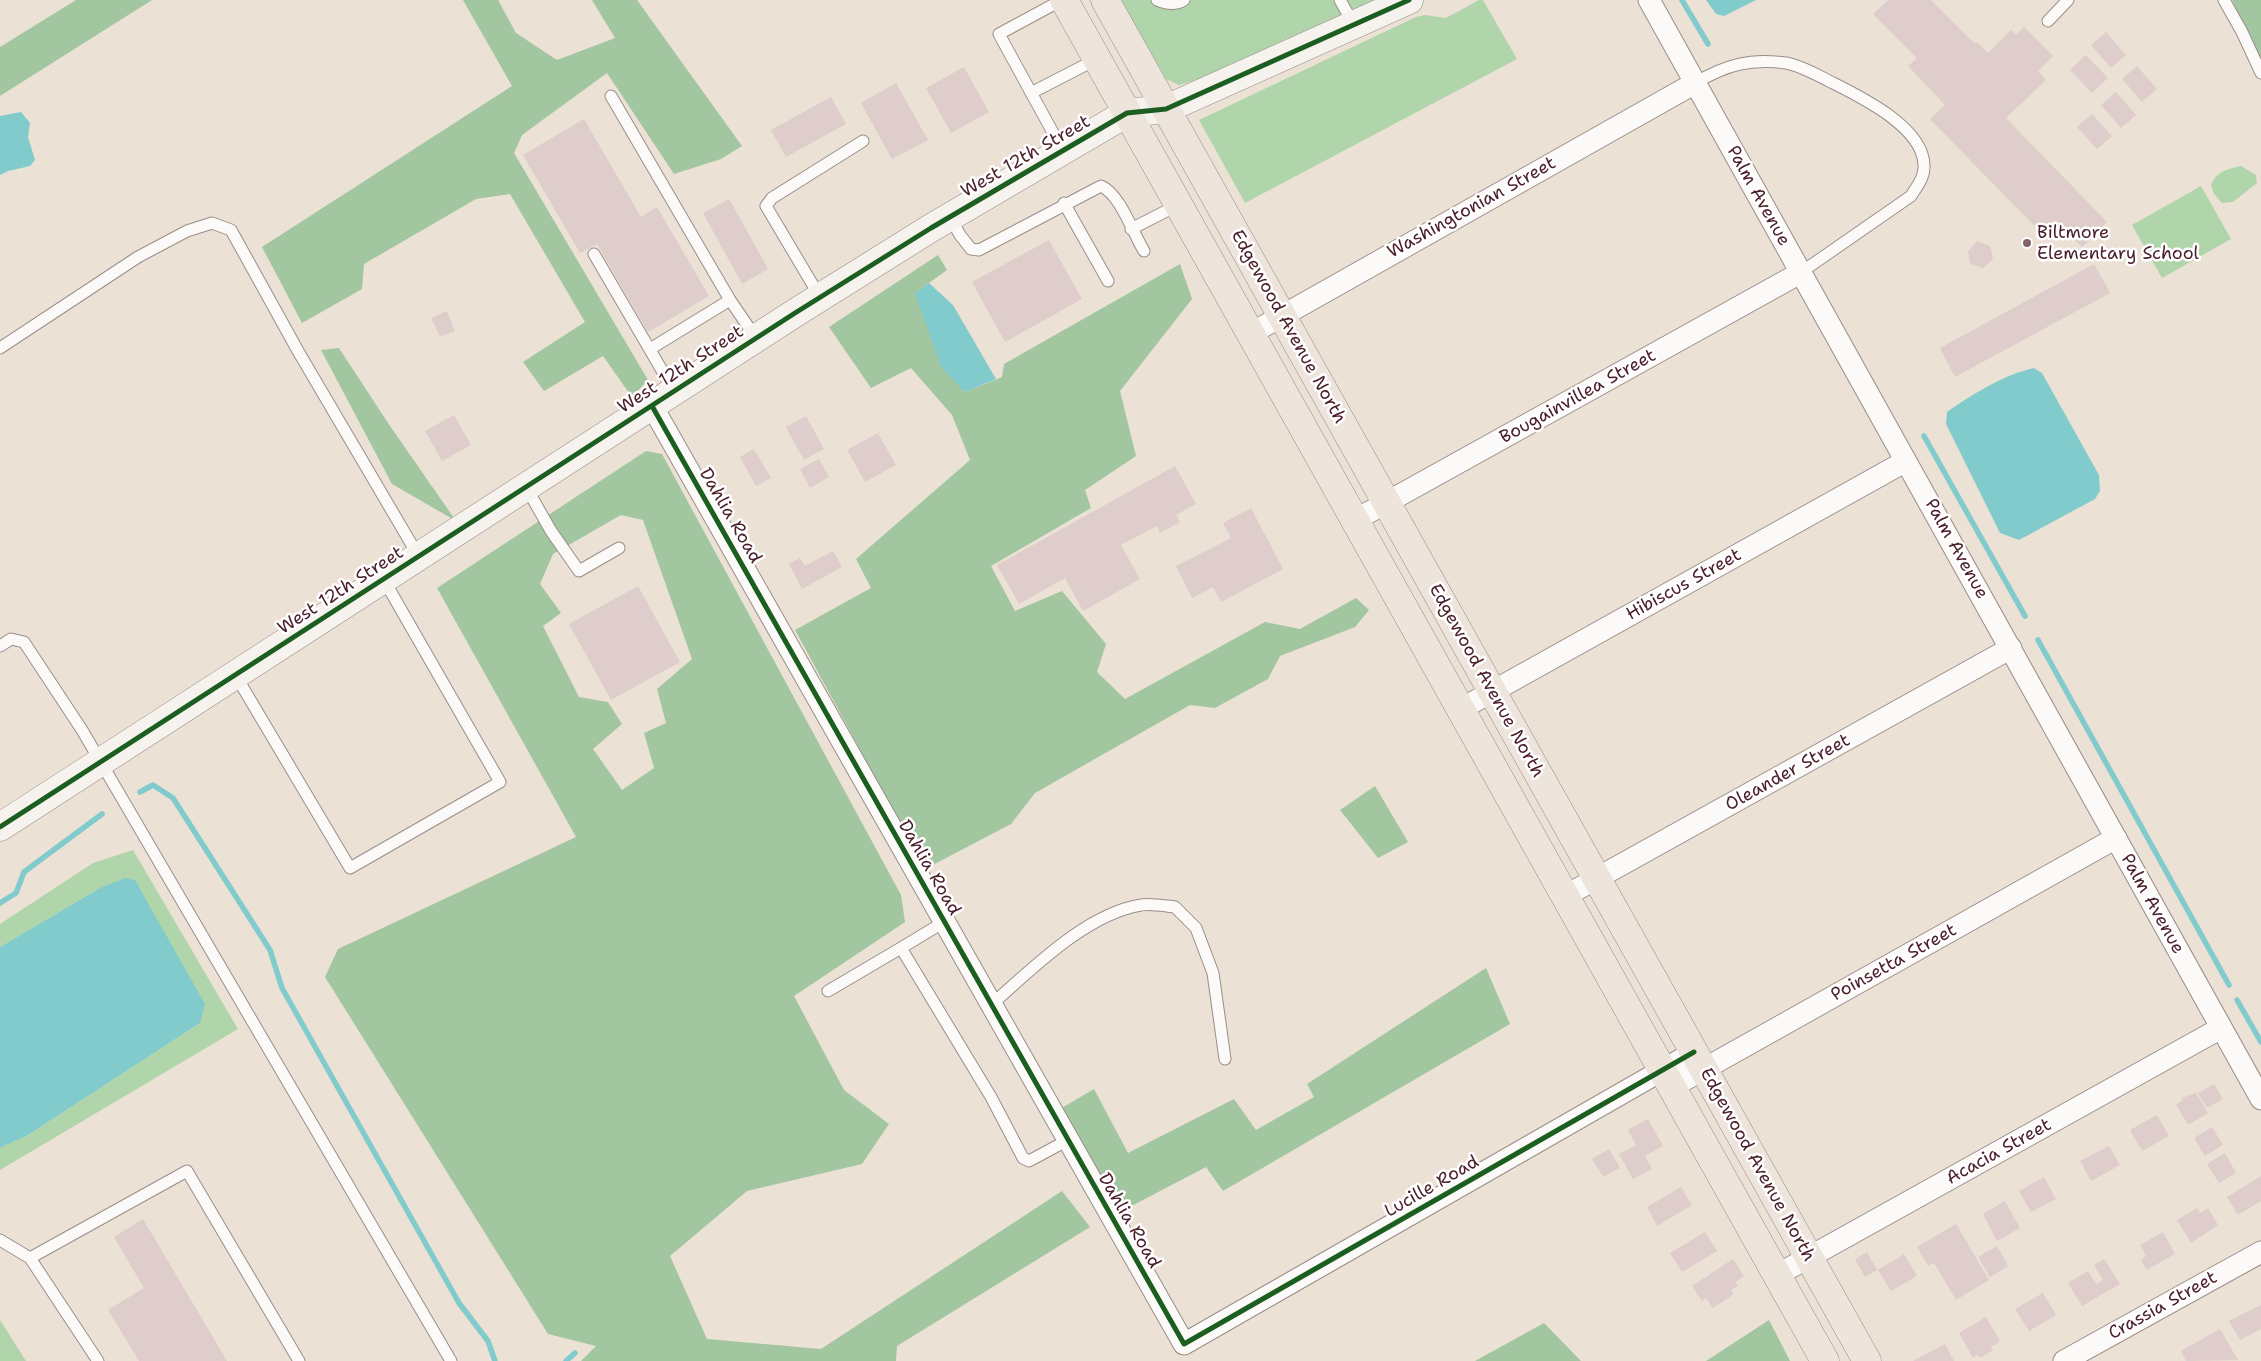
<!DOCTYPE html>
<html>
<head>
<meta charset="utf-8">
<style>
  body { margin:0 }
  canvas { display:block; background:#ebe1d4 }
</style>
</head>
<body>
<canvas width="2261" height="1361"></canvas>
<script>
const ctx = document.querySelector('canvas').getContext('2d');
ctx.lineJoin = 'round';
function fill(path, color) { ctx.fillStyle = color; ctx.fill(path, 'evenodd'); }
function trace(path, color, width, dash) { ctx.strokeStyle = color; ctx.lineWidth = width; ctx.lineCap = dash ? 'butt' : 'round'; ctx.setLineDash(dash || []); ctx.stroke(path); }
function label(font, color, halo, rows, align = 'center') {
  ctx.font = font + ' "Shantell Sans",sans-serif'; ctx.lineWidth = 5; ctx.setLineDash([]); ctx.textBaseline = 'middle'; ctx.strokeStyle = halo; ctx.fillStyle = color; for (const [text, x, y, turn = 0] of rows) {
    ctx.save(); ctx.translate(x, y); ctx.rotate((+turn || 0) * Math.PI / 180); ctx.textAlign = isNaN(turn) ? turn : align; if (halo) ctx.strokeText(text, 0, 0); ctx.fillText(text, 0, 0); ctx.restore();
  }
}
const green = new Path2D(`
  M1121,0H1390L1229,71L1179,85L1166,79Z
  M1479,0H1483L1517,59L1245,203L1199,120L1416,17L1425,15L1446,18Z
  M2241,166L2256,175L2257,183L2233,202L2222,203L2214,194L2211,185C2217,171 2227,169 2241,166Z
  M2201,186L2231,239L2162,278L2132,225Z
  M133,850L238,1029L0,1170V1148L28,1135L200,1023L100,888L0,947V924L93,863Z
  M0,1320L26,1361H0Z`);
const forest = new Path2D(`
  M76,0H152L0,96V47Z
  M463,0H498L516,33L557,60L615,38L592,0H637L742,146L721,159L674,174L607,73L522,135L514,153L648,380L632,397L603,356L544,391L523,362L585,322L510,194L476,199L364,264L362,289L302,323L262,247L512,86Z
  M2232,0H2261V61Z
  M938,255L947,270L915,293L965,392L1002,377L1004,364L1180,264L1192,299L1120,391L1136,456L1085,490L1091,508L991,566L1015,611L1062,591L1106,644L1097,672L1125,699L1265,622L1300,629L1356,598L1369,610L1355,627L1280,656L1268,679L1215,708L1190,705L1035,793L1011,824L925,869L795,630L871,588L856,559L970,460L952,415L911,368L871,388L829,327Z
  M339,348L390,426L456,521L392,484L321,350Z
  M646,451L662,454L901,895L905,922L794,996L844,1090L889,1124L862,1164L747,1191L670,1256L707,1339L821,1349L1062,1191L1090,1227L897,1346L896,1361H581L596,1346L548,1334L325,977L338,949L576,837L437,588ZM621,515L643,520L692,659L657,689L666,723L644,733L654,768L622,790L593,749L622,724L608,702L579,697L543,626L561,613L540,584L553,554Z
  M1375,786L1408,842L1378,858L1340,810Z
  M1486,968L1510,1024L1223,1191L1206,1167L1118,1213L1060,1109L1094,1089L1128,1153L1234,1099L1256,1130L1314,1097L1307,1084Z
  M1769,1320L1790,1361H1706Z
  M1544,1323L1581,1361H1475Z`);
const water = new Path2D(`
  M1706,0H1756L1724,16L1716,14Z
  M21,112L30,123L28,137L35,160L30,166L8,171L0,175V116Z
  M929,283L953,305L996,379L965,392L941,367L915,293Z
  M2034,368L2042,373L2099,475L2100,491L2095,499L2019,540L2000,533L1946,424L1947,412C1973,394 2003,375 2034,368Z
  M125,878L135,880L205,1004L200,1023L28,1135L0,1148V947L100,888Z`);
const stream = new Path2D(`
  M1682,0L1708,44
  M1924,436L2025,616
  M2038,640L2229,985
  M140,792L153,785L173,798L270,950L282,988L459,1303L488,1341L495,1361
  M0,903L16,893L24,872L102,814
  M2237,1000L2261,1042
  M566,1361L575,1353`);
const building = new Path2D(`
  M1888,0H1931L1975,44L1977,42L1988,53L2011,30L2016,35L2024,27L2053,56L2038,71L2046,80L2006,118L2107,222L2082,247L2064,228L2050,242L1930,119L1945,105L1908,66L1917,58L1873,14Z
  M2106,32L2126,55L2111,68L2091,45Z
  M2086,55L2108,78L2092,93L2070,70Z
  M2137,66L2157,89L2142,102L2122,79Z
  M964,67L989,112L951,133L926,88Z
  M896,83L928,140L892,159L861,103Z
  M2116,92L2136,115L2121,128L2101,105Z
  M831,97L846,124L786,157L771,130Z
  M2092,114L2112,136L2097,149L2077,127Z
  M584,119L641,217L657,207L709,296L648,332L597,244L580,253L523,155Z
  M729,199L768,269L742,284L703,213Z
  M1049,240L1082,299L1005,342L972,282Z
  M1977,241L1990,246L1993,259L1983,268L1970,264L1968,251Z
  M2094,264L2110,293L1955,377L1940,348Z
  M447,311L455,331L440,337L431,318Z
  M454,415L471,445L442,461L425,431Z
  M806,416L824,449L804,460L786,427Z
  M878,433L896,465L865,482L847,450Z
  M754,449L771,478L756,486L740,457Z
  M819,459L829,477L810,488L800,469Z
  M1175,466L1196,504L1176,515L1180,522L1160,533L1157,526L1121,545L1140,579L1083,611L1065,578L1019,604L997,565Z
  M1251,508L1283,569L1221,602L1213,587L1192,598L1176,566L1231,538L1223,523Z
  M833,551L842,567L802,589L789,564L800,558L805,566Z
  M638,586L680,662L611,700L569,624Z
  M2214,1084L2223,1099L2207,1108L2198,1093Z
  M2196,1093L2208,1113L2188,1125L2176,1105L2183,1100L2182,1098Z
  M2157,1115L2169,1136L2142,1151L2130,1130Z
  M1648,1119L1663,1146L1645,1156L1652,1169L1633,1179L1619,1154L1636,1145L1628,1130Z
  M2212,1127L2223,1145L2205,1156L2194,1138Z
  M2109,1146L2120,1165L2091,1181L2080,1161Z
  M1609,1149L1620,1168L1603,1177L1592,1159Z
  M2225,1153L2236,1173L2219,1183L2207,1164Z
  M2261,1176V1201L2238,1215L2227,1197Z
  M2044,1177L2056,1199L2031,1212L2019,1191Z
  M1681,1187L1692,1205L1657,1226L1647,1207Z
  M2005,1201L2020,1228L1997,1241L1983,1214Z
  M2197,1208L2200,1213L2208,1208L2218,1225L2191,1243L2177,1220Z
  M143,1219L227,1361H139L108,1310L144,1288L114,1237Z
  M1956,1224L1989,1280L1956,1300L1934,1263L1928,1266L1917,1247Z
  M1705,1232L1717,1251L1682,1272L1670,1253Z
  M2163,1232L2175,1254L2147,1270L2141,1260L2146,1256L2140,1245Z
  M1997,1246L2008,1266L1990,1277L1978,1257Z
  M1867,1252L1877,1270L1865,1277L1855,1259Z
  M1904,1254L1917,1276L1891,1291L1878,1270Z
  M1733,1259L1744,1276L1735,1282L1738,1286L1731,1290L1734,1294L1713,1308L1706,1298L1702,1301L1692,1286Z
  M2104,1259L2120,1284L2082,1306L2068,1283L2088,1271L2096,1284L2103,1280L2094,1265Z
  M2043,1293L2056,1315L2029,1331L2015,1309Z
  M2261,1305V1329L2240,1340L2229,1321Z
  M1986,1317L2000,1341L1991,1347L1993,1350L1980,1358L1978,1355L1973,1358L1959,1333Z
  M2220,1329L2238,1360L2186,1361L2181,1351Z
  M1945,1344L1954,1361H1913Z`);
const lane = new Path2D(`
  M1062,0L999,34L1063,151
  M1157,0C1166,4 1176,5 1184,0
  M1340,0L1354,25
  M2224,0L2242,32L2261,73
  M2048,21L2068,0
  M1695,83C1726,65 1750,58 1786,63C1802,66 1817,75 1831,82C1861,97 1923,127 1924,165C1925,177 1917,186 1911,196L1800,273
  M1031,93L1097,59
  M611,96L730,300L756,338
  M1064,203L1108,281
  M950,217L960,235L971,249L979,250L1101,186C1120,194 1133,233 1144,251
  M1131,229L1178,205
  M594,254L674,391
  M820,297L766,206L772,198L863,141
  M0,348L138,257L187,231L212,223L231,230L298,351L419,557
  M650,349L730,300
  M526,487L551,531L579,571L619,548
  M0,646L11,639L24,642L82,730L451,1361
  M236,676L350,868L500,782L384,580
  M944,922L901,948L991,1097L1023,1158L1029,1161L1068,1140
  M828,991L901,948
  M991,1005C1032,969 1086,914 1141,905C1151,903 1165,906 1175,907L1196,928L1213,973L1225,1059
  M0,1240L30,1258L187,1171L299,1361
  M30,1258L98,1361`);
const street = new Path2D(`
  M1649,0L2261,1099
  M1250,334L1695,83
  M652,406L1184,1344L1694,1052
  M1355,520L1800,273
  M1461,709L1906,461
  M1565,896L2011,648
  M1672,1087L2116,838
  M1777,1275L2221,1028
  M2064,1361L2261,1252`);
const secondary = new Path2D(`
  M0,827L795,313L931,228L1127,113L1166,109L1409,0`);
const primary = new Path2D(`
  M1064,0L1825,1361
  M1105,0L1867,1361`);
const cycleway = new Path2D(`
  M652,406L1184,1344L1694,1052
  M0,827L795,313L931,228L1127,113L1166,109L1409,0`);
const markers = [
  [2027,243,5,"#826366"]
];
const streetNames = [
  ["West 12th Street",1026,157,-30],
  ["Palm Avenue",1758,196,61],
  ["Washingtonian Street",1472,208,-29],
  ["Edgewood Avenue North",1288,327,61],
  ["West 12th Street",681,370,-33],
  ["Bougainvillea Street",1578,397,-29],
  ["Dahlia Road",730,516,60],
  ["Palm Avenue",1956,549,61],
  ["Hibiscus Street",1684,585,-29],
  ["West 12th Street",341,591,-33],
  ["Edgewood Avenue North",1486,681,61],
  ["Oleander Street",1788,773,-29],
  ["Dahlia Road",929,868,60],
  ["Palm Avenue",2152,904,61],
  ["Poinsetta Street",1894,963,-29],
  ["Acacia Street",1999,1152,-29],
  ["Edgewood Avenue North",1757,1165,61],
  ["Lucille Road",1432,1187,-30],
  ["Dahlia Road",1129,1221,60],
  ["Crassia Street",2163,1306,-29]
];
const poiNames = [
  ["Biltmore",2037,233],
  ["Elementary School",2037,254]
];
fill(green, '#b0d5ab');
fill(forest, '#a2c6a0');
fill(water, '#81cbcc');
trace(stream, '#81cbcc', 5.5);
fill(building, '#decdcb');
trace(lane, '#9a8d89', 13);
trace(street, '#9a8d89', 23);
trace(secondary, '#9a8d89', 29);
trace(primary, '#9a8d89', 29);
trace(lane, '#fcfaf9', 11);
trace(street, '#fcfaf9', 21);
trace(secondary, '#f6f2ee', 28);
trace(primary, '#ede4dc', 28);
trace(cycleway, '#1b5e20', 5);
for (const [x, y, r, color] of markers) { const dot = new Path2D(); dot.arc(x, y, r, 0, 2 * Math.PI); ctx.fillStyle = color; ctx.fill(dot); trace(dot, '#fff', 2); }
label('18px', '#4a1f2b', '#fff', streetNames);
label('18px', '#4a1f2b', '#fff', poiNames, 'left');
</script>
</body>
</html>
